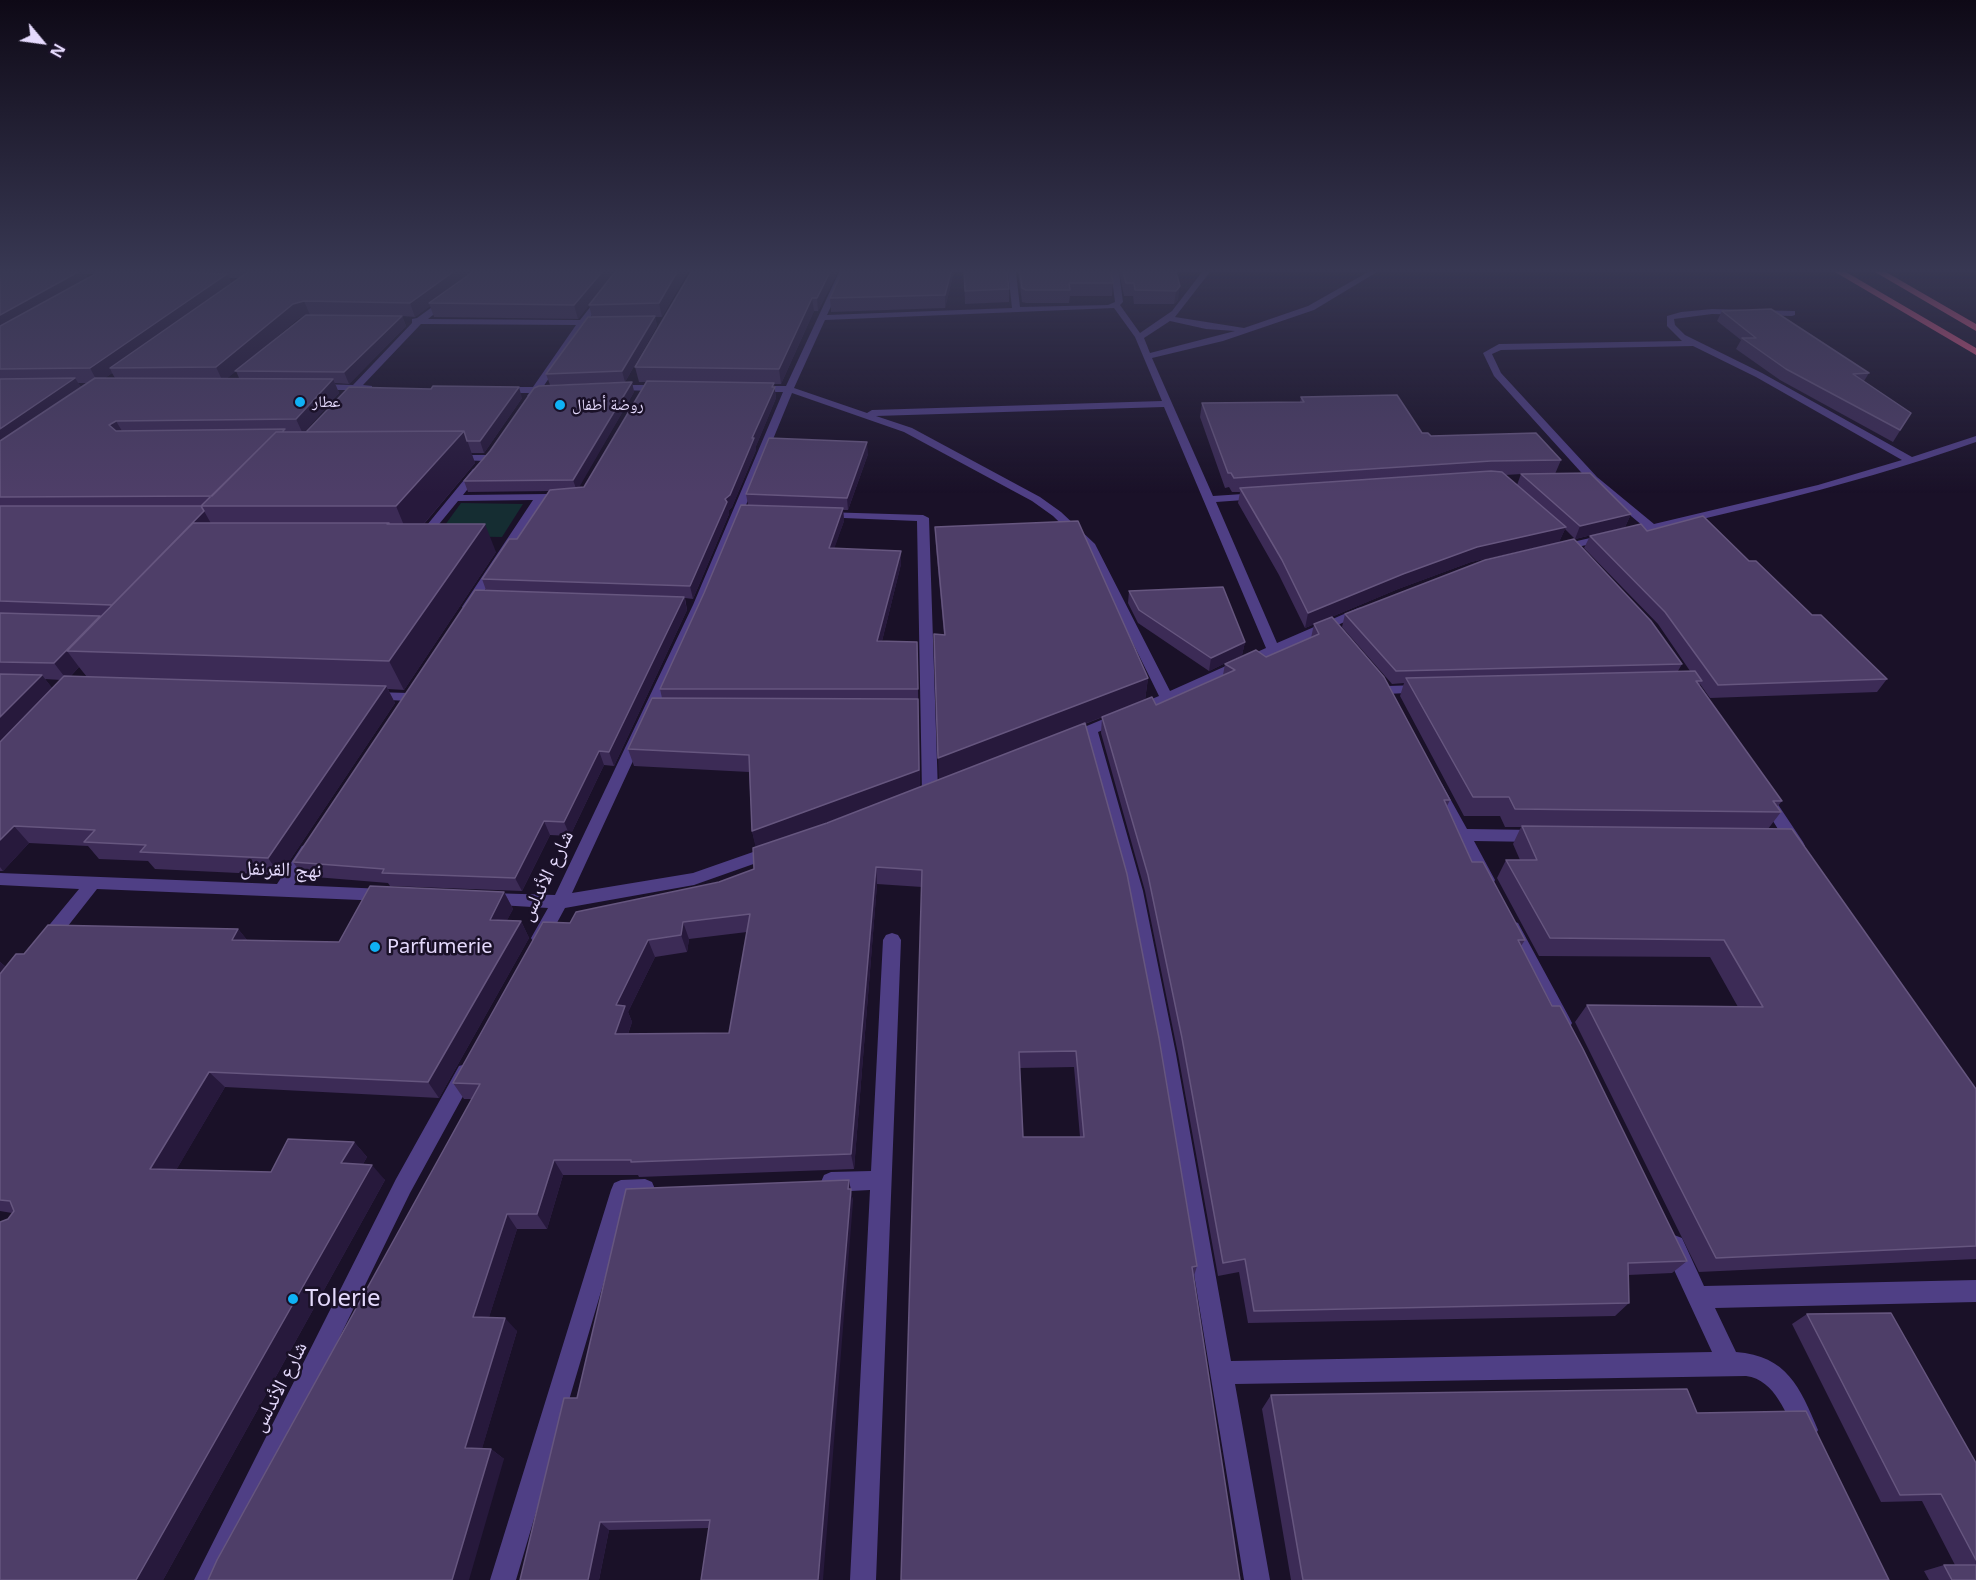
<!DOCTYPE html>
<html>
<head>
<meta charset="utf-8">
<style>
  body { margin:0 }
  #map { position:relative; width:1976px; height:1580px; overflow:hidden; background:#1a1128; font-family:"Noto Sans",sans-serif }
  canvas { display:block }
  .north { position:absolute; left:12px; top:12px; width:60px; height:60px; -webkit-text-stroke:4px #1a1128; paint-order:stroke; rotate:119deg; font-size:16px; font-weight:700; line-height:24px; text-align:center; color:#e5dafd }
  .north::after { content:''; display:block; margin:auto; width:21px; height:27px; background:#e5dafd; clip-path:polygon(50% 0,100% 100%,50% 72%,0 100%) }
</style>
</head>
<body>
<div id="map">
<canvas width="1976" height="1580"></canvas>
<div class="north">N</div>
</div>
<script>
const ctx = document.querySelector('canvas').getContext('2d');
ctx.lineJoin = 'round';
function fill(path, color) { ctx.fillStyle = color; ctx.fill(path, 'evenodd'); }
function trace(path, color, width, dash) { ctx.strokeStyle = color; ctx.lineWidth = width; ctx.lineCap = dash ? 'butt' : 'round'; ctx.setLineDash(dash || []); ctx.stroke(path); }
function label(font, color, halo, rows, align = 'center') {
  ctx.font = font + ' "Noto Sans","Noto Naskh Arabic",sans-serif'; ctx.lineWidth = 5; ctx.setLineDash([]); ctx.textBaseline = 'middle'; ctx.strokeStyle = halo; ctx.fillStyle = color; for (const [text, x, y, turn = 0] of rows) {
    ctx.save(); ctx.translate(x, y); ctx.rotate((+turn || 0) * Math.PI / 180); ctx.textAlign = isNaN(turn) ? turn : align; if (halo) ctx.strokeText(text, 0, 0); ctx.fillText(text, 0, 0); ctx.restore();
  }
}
const green = new Path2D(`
  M461,503L523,504L502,537L437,536Z`);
const minor = new Path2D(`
  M618,272H626L588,320H604L608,323L604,326H584L543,387L555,388V392L539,393L532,399L527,396L529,393H501L496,390L501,387H533L576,325L421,324L363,385L372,386V390L358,391L351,395L348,394L347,390H318L313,387L318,384L353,385L412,323V319L417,318L446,297L453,299L428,319L580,320Z
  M839,272H847L827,315L1012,308L1008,272H1016L1020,307L1108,305L1115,302L1111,272H1119L1123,302L1120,305L1140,333L1172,311L1202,272H1210L1175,317L1244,328L1308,306L1368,272H1377L1314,310L1223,341L1152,358L1213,496L1258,493L1263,496L1258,499L1216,502L1277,643L1358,608L1362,607L1368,611L1172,702L1098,732L1143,891L1176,1054L1231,1361L1712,1352L1663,1246L1666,1238L1674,1235L1682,1238L1704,1286L1976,1280V1302L1715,1308L1736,1352C1787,1356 1800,1387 1818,1430L1814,1438L1806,1442L1798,1438C1786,1415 1776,1380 1746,1376L1235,1384L1270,1580H1244L1158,1054L1127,891L1085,737L1070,743L1063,738L1065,735L1159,696L1086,548L1053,516L1032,501L904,432L792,393L705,605L572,893L693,873L773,845L779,847L781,851L779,855L694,885L565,908L546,943L540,945L534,943L531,938L548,908L483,904L481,899L483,894L489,893L555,895L693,605L783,392H756L751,389L756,386H786ZM1114,308L1135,337L1162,401L872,410L867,413L794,388L825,320ZM1170,321L1206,329L1235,331L1150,353L1144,338ZM1164,407L1266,648L1170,691L1095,544L1061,512L1040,497L912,428L876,416Z
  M1712,309L1795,311V315L1792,316L1712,314L1674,319L1675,325L1685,335L1762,373L1912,457L1976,436V442C1840,490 1700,520 1559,551L1555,550V546L1643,526L1589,481L1494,376L1483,353L1499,344L1682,341L1667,326V316L1681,312ZM1693,346L1756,377L1902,460L1818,485L1654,524L1597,477L1501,373L1492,354L1501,350Z
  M612,385H663L668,388L663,391L609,390L607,388Z
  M455,455H488L493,458L488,461L451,460L450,458Z
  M477,468L482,471L463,495L548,494L553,497L544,500L472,610L468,611L462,607L533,500L458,501L426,540H418V536L473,469Z
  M823,512L923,515L929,518L938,792L935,796H925L922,792L917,521L819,517L817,515Z
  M1420,685L1427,689L1425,692L1387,694L1380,690L1387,686Z
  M373,692L409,693L416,697L409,701L368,699L366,696L368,693Z
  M1437,783L1442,784L1467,829L1537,830L1543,832L1545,836L1543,840L1537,842L1474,841L1495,880L1493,884L1487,886L1481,884L1430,788Z
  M1768,796L1773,797L1803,842L1805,846L1803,850H1791L1763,805L1760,801L1763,797Z
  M308,844L314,846L316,850L294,885L384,889L390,890L392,895L390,900L384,901L97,889L53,945L47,947L41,945L38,940L41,935L79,889L0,885V873L277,884L302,846Z
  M1512,921L1518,923L1569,1017L1572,1023L1569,1029L1563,1031L1557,1029L1504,928L1506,923Z
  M892,933L898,935L901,940L876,1580H850L870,1190L831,1192L824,1189L821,1182L824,1175L831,1172L871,1171L883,940L886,935Z
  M466,1064L473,1066L475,1072L473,1078L410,1193L221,1580H194L396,1179L459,1066Z
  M645,1179L652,1182L655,1189L652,1196L628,1200L516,1580H490L611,1190L614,1183L621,1180Z`);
const highway = new Path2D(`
  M1835,272H1846L1976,348V355Z
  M1875,272H1886L1976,324V331Z`);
const wall = new Path2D(`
  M0,272H688L662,317H655L657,326L625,382L550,385L546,374L592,317L589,305L590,304L578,319L434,317L430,306L415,317L402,316L406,326L349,384L335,383L339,393L304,432L522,398L484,453H471L475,463L424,524L496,552L404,690L388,689L395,703L280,875L155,869L148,861L99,859L88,846L29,843L3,871H0ZM86,274H95L88,278ZM229,278H238L231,283ZM303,317L256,354L299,318ZM236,371L239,378H227ZM112,373L115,378H105ZM78,383H87L81,387ZM79,667L87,677H70ZM45,679L61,680L52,688Z
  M838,272L818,311H814L781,384H774L776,398L756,446V450L732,507L729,510V514L693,599L685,598L687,610L614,766L604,765L570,836L550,835L522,891L390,886L388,883L303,876L293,862L486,590L482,579L517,539L549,491L468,492L464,481L632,382L634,392L578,488L584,487L646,382H639L635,367Z
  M954,272L945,308L831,312L830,298Z
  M964,272L1009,289V302L965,304Z
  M1018,272H1111L1113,283L1112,296H1070L1069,303H1026L1022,302Z
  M1119,272H1176L1178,300L1174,304H1134L1133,296H1124Z
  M1722,311L1869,373L1864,381L1911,413L1893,442L1780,380L1736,349L1741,340L1717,321Z
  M1301,397L1422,433L1431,436L1561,460L1555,474L1631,514L1625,527L1575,539L1565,529L1559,542L1471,562L1398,589L1305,628L1279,575L1238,503L1240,492H1232L1229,487L1225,488L1200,417L1202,403L1300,402ZM1521,474L1517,485L1505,475Z
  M868,454L848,510H843L844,521L834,548L901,564L882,641L917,642L920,787L939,779L944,635L936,548L935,527L1148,678L1145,700L1156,705L1223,675L1225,664L1266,657L1311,638L1314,624L1450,800L1447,806L1472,862L1525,940L1521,946L1687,1261L1672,1273L1628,1275L1629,1303L1615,1316L1248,1323L1239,1272L1218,1276L1178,1054L1145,891L1101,733L1102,717L1123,709L1085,724L1197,1266L1194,1276L901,1580L922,887L877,884L854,1169L639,1177L638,1175H563L547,1229H517L489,1317L517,1331L482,1448L491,1449L504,1459L217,1560L472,1099H464L453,1083L570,923L719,882L754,869L756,847L752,831L749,772L634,766L628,749L662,698L660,689L748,505L746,494ZM872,805L827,823L808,829ZM747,932L729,1033L628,1034L632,1022L628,1012L655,957L687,952L689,939ZM1074,1067L1080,1137H1023L1020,1068Z
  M1647,531L1749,561L1887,679L1877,692L1710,698L1700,684L1699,686L1782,801L1777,807L1781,812L1768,829L1976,1089V1259L1699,1272L1575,1022L1587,1005L1738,1007L1710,957L1539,956L1497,878L1506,860H1520L1513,844L1521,827H1505L1500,816H1464L1400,696L1404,683L1392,684L1342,627L1345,614L1682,664L1678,671H1690L1658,624L1584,548L1590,536Z
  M1129,591L1245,642L1242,655L1209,671L1138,623L1128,603Z
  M504,892L513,909L507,920L521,921L529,938L439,1098L225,1087L176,1170L271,1172L354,1142L367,1157L363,1164L385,1180L163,1580H0L8,1219L12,1213L0,1211V962L6,967L24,954L238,929L247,940L339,942Z
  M849,1180L853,1202L709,1528L609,1530L599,1580H520L577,1398Z
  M1807,1314L1976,1463V1580H1929L1924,1571L1944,1565H1955L1922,1501L1881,1502L1792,1324Z
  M1271,1395L1697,1413L1889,1580H1291L1262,1409Z`);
const shadedWall = new Path2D(`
  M78,272H84L90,282L0,333V315Z
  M453,272H474L429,303L430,306L415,317L410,303Z
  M602,272H616L578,319L574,305Z
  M677,272H688L662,317L659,303Z
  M830,272H838L818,311L817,298Z
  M951,272H954L945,308V295Z
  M227,274L233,287L110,368L112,373L98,383L90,368Z
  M1180,286L1178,300L1174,304L1176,291Z
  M812,298L814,311L781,384L779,369Z
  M304,301L310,315L299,318L223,382L216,367L293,304Z
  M402,316L406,326L349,384L344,372Z
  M655,316L657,326L625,382L622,371Z
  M75,378L84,392L0,451V429Z
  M333,379L339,393L303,434L296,419Z
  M632,382L634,392L577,491L573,480Z
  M774,383L776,398L756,446V450L732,507L729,510V514L693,599L690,586Z
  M519,387L522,398L484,453L480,441Z
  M116,421L125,436L118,440L109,425Z
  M464,431L475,463L410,540L396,506Z
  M867,442L868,454L848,510L847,498Z
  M843,508L844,521L830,561L829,548Z
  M204,511L213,527L112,605Z
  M1631,514L1625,527L1575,539L1580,526Z
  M485,524L496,552L404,690L389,661Z
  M1566,527L1559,542L1471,562L1398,589L1305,628L1308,613L1403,574L1477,547Z
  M901,551V564L879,653L877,641Z
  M684,597L687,610L614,766L609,752Z
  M100,616L67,651L79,667L67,680L54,663Z
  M1245,642L1242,655L1209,671L1211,658Z
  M42,675L55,692L0,750V717Z
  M1148,678L1145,700L939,781L938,758Z
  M386,686L395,703L280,875L268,858Z
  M918,699L920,787L756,849L752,831Z
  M599,751L604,765L570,836L564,822Z
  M544,821L550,835L522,891L515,878Z
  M14,826L29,843L3,871L0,867V840Z
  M876,867L877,884L854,1169L851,1154Z
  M504,892L513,909L499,936L490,920Z
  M521,921L529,938L439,1098L428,1082Z
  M683,922L689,939L687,952L681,935Z
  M238,929L252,946L232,940Z
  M648,940L655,957L628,1012L632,1022L622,1051L615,1034L616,1005Z
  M0,962L9,970L0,981Z
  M209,1072L225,1087L168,1184L150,1169Z
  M354,1142L367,1157L355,1178L341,1163Z
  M554,1160L563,1175L547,1229L537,1214Z
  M372,1165L385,1180L163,1580H136Z
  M849,1180L853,1202L823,1580H818Z
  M507,1214L517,1229L485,1330L473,1317Z
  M505,1318L517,1331L479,1459L465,1448Z
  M491,1449L504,1459L469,1580H452Z
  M600,1522L609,1530L599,1580H588Z`);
const building = new Path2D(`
  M0,272H78L0,315Z
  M99,272H172L227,274L90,368L0,369V326Z
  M248,272H453L410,303L304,301L293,304L216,367L110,368Z
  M471,272H602L574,305L429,303L467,276Z
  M615,272H677L659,303L589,305Z
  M691,272H830L817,298H812L779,369L635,367Z
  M842,272H951L945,295L830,298Z
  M964,272H1007L1009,289L965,291Z
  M1020,272H1111L1113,283H1069L1070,290H1026L1022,288Z
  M1123,272H1176L1180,286L1176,291L1135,290L1134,283H1126Z
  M1771,309L1869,373L1853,374L1911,413L1900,430L1786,369L1742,338H1756L1722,311Z
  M306,315L402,316L344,372L235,371Z
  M655,316L622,371L546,374L588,317Z
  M75,378L0,429V379Z
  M95,378L333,379L296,419L116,421L109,425L116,431L285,429L282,432H276L212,496L0,497V441Z
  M647,381L774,383L772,387H775L752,438H754L730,495L725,499L727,502L690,586L482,579L509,539H517L550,490L584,487Z
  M632,382L573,480L464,481L490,451L534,388L539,386Z
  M433,386L519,387L480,441H467L464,431L306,432L349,387L431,389Z
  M1397,395L1422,433H1428L1431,436L1536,433L1561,460L1491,461L1234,478L1231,473H1228L1202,403L1304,402L1301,397Z
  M464,431L396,506H201L276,432Z
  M769,438L867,442L847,498L746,494Z
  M1491,471L1502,472L1566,527L1477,547L1403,574L1308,613L1282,560L1240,488Z
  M1590,473L1631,514L1580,526L1521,474Z
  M741,505L843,508L829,548L901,551L877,641L917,642L918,689H660L704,593Z
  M0,506H201L204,511L112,605L0,601Z
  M1703,516L1749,561H1756L1812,615H1821L1887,679L1718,685L1665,612L1590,536L1641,524L1647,531Z
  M1078,521L1148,678L938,758L934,634L945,635L935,527Z
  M193,523H389L387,524H485L389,661L67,651Z
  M1574,539L1651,621L1682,664L1396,671L1345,614L1485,560Z
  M1223,587L1245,642L1211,658L1139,610L1129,591Z
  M475,590L684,597L609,752L599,751L564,822L544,821L515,878L382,873L384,869L293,862Z
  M0,613L100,616L54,663L0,662Z
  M1332,617L1384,677L1450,800H1444L1472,862H1483L1525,940H1518L1552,1006H1560L1583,1049L1687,1261L1628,1263L1629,1303L1254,1311L1245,1259L1223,1263L1182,1038L1148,875L1102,717L1152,697L1156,705L1235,670L1225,664L1256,650L1266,657L1319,634L1314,624Z
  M1695,671L1702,681H1696L1782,801H1773L1781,812L1515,809L1509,797H1473L1406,678Z
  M0,674L42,675L0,717Z
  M64,676L386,686L268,858L140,852L146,845L84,842L95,830L14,826L0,840V742Z
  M652,698L918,699L919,770L752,831L749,755L628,749Z
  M1085,723L1127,874L1159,1038L1197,1266L1192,1267L1240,1580H901L922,870L876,867L851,1154L631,1162V1160H554L537,1214H507L473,1317L505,1318L465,1448L491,1449L452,1580H208L217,1560L480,1084L453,1083L543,922L570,923L576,912L719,882L754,869L753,848L827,823ZM750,914L729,1033L615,1034L625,1006L616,1005L648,940L681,935L683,922ZM1076,1051L1084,1137H1023L1019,1052Z
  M1522,826L1792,829L1976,1089V1246L1716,1258L1587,1005L1763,1007L1724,940L1550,938L1506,860H1537Z
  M370,886L504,892L490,920L521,921L428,1082L209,1072L150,1169L271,1172L288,1139L354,1142L341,1163L372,1165L136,1580H0V1222L8,1219L14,1211L10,1201L0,1200V974L16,954H24L48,925L238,929L232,940L339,942Z
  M849,1180L848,1189H851L818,1580H701L710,1520L600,1522L588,1580H520L564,1398H577L626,1189Z
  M1891,1313L1976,1463V1560L1941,1494L1900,1495L1807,1314Z
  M1687,1389L1697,1413L1806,1411L1889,1580H1303L1271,1395Z
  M1944,1565H1976V1580H1952Z`);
const markers = [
  [300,402,6,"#0fb1f5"],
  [560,405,6,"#0fb1f5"],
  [375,947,6,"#0fb1f5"],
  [293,1299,6,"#0fb1f5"]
];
const farPoinames = [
  ["عطار",312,402],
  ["روضة أطفال",572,405]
];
const streetNames = [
  ["نهج القرنفل",281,870,2],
  ["شارع الأندلس",547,876,-64],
  ["شارع الأندلس",280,1387,-63]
];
const poiNames = [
  ["Parfumerie",387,947]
];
const nearPoinames = [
  ["Tolerie",305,1299]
];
fill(green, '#152d32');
fill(minor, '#4f3f85');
fill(highway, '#f85b87');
fill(wall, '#3c2b56');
fill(shadedWall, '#27193c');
fill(building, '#4e3e68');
trace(building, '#66567f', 1.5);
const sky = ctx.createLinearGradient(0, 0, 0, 493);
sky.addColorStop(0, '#0e0916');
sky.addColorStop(0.55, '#383853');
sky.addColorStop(1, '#38385300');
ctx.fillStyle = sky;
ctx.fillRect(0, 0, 1976, 493);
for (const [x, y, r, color] of markers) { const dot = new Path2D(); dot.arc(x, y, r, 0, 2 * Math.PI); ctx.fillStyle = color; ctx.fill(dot); trace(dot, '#1a1128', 2); }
label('16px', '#e5dafd', '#1a1128', farPoinames, 'left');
label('20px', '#e5dafd', '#1a1128', streetNames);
label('20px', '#e5dafd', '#1a1128', poiNames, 'left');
label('24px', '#e5dafd', '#1a1128', nearPoinames, 'left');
</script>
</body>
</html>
